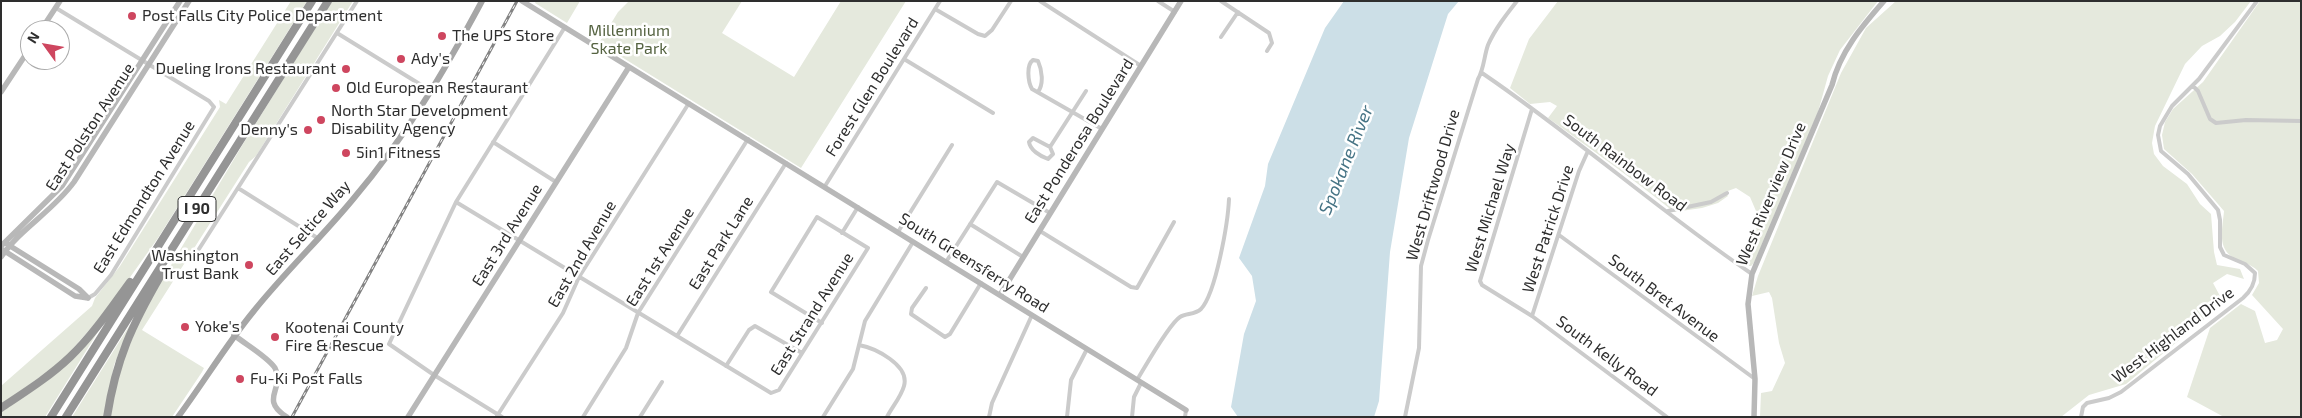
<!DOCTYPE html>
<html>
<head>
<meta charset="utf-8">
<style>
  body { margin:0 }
  #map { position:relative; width:2302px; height:418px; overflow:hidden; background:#fff; font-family:"Exo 2",sans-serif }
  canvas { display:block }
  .frame { position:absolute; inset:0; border:2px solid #2e2e2e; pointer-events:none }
  .north { position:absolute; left:20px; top:20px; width:50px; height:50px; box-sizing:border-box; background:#fff; border:1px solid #ababab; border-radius:50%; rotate:302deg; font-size:14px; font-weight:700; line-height:20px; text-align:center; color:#2e2e2e }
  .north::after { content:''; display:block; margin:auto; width:18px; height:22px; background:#ce465f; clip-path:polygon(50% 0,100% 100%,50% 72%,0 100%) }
</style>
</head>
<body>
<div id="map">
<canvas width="2302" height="418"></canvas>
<div class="frame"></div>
<div class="north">N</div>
</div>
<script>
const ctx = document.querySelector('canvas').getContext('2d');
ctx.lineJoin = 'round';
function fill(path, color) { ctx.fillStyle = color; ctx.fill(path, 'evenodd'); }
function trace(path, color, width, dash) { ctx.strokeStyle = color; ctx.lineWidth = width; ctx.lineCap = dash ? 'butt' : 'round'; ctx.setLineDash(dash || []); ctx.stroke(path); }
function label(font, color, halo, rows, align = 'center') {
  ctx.font = font + ' "Exo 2",sans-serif'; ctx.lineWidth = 5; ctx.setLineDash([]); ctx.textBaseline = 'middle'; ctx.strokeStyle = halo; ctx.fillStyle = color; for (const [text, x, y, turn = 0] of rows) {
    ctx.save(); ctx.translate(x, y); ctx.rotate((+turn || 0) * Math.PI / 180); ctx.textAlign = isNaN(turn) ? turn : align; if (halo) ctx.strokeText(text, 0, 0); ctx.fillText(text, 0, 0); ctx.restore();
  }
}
const green = new Path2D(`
  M291,1H307L158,238L106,311L61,362L1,405V386L92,306L95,298L120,266L220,107L219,100L226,104Z
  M332,1H353L256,156L249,162L142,330L204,368L202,372L172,417H110L115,382L142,314L243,144Z
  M536,1H580L567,23L535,3Z
  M629,1H742L722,33L794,77L841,1H906L801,168L599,43L618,12Z
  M1558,1H1878L1840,50L1828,76L1818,112L1754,263L1751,266H1746L1759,218L1750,197L1736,188L1725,192L1728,196L1718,203L1702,208L1674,212C1633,179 1591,149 1548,118L1557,106L1550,102L1530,104L1510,88L1529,39Z
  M1896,1H2251L2235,22L2220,36L2202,46L2185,64L2155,126L2152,143L2154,154L2163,166L2187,184L2200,204L2211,214L2214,252L2217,265L2240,269L2244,279L2227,274L2213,283L2220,296L2213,312L2126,384L2089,395L2061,417H1760L1761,393L1772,391L1785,363L1779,343L1772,298L1769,292L1752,296L1758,276L1841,73L1866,28Z
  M2260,1H2301V417H2224L2187,397L2210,328L2241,304L2255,311L2265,343L2277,340L2283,329L2252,295L2259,283L2258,271C2250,263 2240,262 2231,256C2217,246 2223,225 2224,211L2192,174L2164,149L2162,135L2165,122L2173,109L2203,82Z
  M131,323L114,365L105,417H72Z
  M101,327L45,417H1V411Z`);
const water = new Path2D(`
  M1344,1H1459L1448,14L1409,138L1390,252L1379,401L1374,417H1238L1231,407L1244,334L1256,301L1252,276L1239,258L1265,186L1268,164L1325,28Z`);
const street = new Path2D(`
  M1040,1L1141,66
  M1158,1L1175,12
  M1221,1L1269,33L1272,43L1267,51
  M56,8L209,101L214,107L111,275L95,294L88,298
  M935,9L978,34L985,36L992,30L1011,1
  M337,33L431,91
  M1221,37L1238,12
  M904,59L993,113
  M1482,73C1575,136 1659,211 1752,274
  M2193,86L2198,91L2210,119L2216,123L2246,120L2301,121
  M1038,92C1044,84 1042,70 1038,61L1033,60C1026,65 1028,82 1032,89L1102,129
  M1532,109L1480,281L1482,285L1532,316L1667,417
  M493,142L556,182
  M1050,147L1033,138L1029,142C1030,150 1040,156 1048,159L1053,154L1050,147L1086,91
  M825,186L940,1
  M238,188L319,239
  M456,202L771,393L779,390L868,248L817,217L771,292L822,323
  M1668,211L1711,202L1727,193
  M970,224L1023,257
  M1040,231L1131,287L1137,288L1174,222
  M898,232L952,145
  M842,233L858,207
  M1559,235L1755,379
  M199,249L357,1
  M946,262L997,182L1050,213
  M926,288L912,308L911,314L945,337L950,334L981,283
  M1532,316L1579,171L1588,151
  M677,336L786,163
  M859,345C875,348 910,365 904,386C901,397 892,407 887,417
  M726,366L749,330L755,326L802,353
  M1137,380C1145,367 1169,324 1180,317C1186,313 1195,315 1201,309C1216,293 1228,222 1229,199
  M497,416L563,313L579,277L689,103
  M502,417L434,375L389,344L456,202L565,27
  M583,417L626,348L638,313L748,139
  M640,417L662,382
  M823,417L853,369L865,321L913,242
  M989,417L992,403L1032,315
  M1067,417L1071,380L1087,349
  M1132,417L1134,397L1141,383
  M1185,417L1186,410
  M1405,417L1419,348L1421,266L1428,240L1478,79C1484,69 1484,56 1488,45C1495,29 1506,15 1517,1
  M2081,417L2083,407L2087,403L2109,398L2121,392L2243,298C2251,291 2255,284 2255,273L2245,264L2224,255L2220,247V220L2218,210L2188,174L2161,151L2158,135L2160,126L2172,106L2199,79L2257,1`);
const secondary = new Path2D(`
  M522,1L1186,410
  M41,30L60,1
  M1,92L30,48
  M7,244L79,289L88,298
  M1,246L62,186L180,1
  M3,250L75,296L88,298
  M1,257C21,228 53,211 74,182L189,1
  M1000,295L1181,1
  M234,335C245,344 268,357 275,368C286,388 258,399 287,417
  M408,417L629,67
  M1754,417L1755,379L1748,304L1752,274L1832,85C1840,52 1862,26 1884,1`);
const primary = new Path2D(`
  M178,417C204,382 226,345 253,312C285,272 322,237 354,198C405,138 445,70 482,1`);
const highway = new Path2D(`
  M1,408C25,392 49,377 70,357C93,335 111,308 130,282
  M51,417L312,1
  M66,417L328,1
  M107,417C116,359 132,325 161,275`);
const rail = new Path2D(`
  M292,417L517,1`);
const markers = [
  [132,16,5,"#ce465f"],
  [442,36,5,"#ce465f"],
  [401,59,5,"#ce465f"],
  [346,69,5,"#ce465f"],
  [336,88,5,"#ce465f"],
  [321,120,5,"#ce465f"],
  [308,130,5,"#ce465f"],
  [346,153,5,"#ce465f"],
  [249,265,5,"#ce465f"],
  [185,327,5,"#ce465f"],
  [275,337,5,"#ce465f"],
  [240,379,5,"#ce465f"]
];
const shields = [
  [197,209,38]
];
const shieldNames = [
  ["I 90",197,209]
];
const poiNames = [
  ["Post Falls City Police Department",142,16],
  ["The UPS Store",452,36],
  ["Ady's",411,59],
  ["Dueling Irons Restaurant",336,69,"right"],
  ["Old European Restaurant",346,88],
  ["North Star Development",331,111],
  ["Disability Agency",331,129],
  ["Denny's",298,130,"right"],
  ["5in1 Fitness",356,153],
  ["Washington",239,256,"right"],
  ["Trust Bank",239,274,"right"],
  ["Yoke's",195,327],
  ["Kootenai County",285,328],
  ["Fire & Rescue",285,346],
  ["Fu-Ki Post Falls",250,379]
];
const parkNames = [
  ["Millennium",629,31],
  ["Skate Park",629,49]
];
const streetNames = [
  ["Forest Glen Boulevard",872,87,-58],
  ["East Polston Avenue",90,127,-57],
  ["East Ponderosa Boulevard",1079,141,-58],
  ["South Rainbow Road",1625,163,37],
  ["West Driftwood Drive",1433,185,-74],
  ["West Riverview Drive",1771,194,-67],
  ["East Edmondton Avenue",144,197,-58],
  ["West Michael Way",1490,208,-73],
  ["East Seltice Way",308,228,-49],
  ["West Patrick Drive",1548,229,-72],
  ["East 3rd Avenue",507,235,-58],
  ["East Park Lane",721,243,-58],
  ["East 2nd Avenue",582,254,-60],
  ["East 1st Avenue",660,257,-58],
  ["South Greensferry Road",974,263,32],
  ["South Bret Avenue",1664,298,37],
  ["East Strand Avenue",812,314,-58],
  ["West Highland Drive",2173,335,-37],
  ["South Kelly Road",1607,356,37]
];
const waterNames = [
  ["Spokane River",1346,160,-68]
];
fill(green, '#e5e9dd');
fill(water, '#ccdfe7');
trace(street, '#cbcbcb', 4);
trace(secondary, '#b8b8b8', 5.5);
trace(primary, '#a6a6a6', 6);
trace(highway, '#959595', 8);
trace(rail, '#838383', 3);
trace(rail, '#fff', 1, [4]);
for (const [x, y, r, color] of markers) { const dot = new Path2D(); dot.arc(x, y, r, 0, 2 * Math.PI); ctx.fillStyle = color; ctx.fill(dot); trace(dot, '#fff', 2); }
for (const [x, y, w] of shields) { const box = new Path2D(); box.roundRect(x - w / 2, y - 12.5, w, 25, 4); ctx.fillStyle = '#fff'; ctx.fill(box); trace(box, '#2e2e2e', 1); }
label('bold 15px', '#2e2e2e', null, shieldNames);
label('16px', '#2e2e2e', '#fff', poiNames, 'left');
label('16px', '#556341', '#fff', parkNames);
label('16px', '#2e2e2e', '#fff', streetNames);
label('italic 18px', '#467485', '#fff', waterNames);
</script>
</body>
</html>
